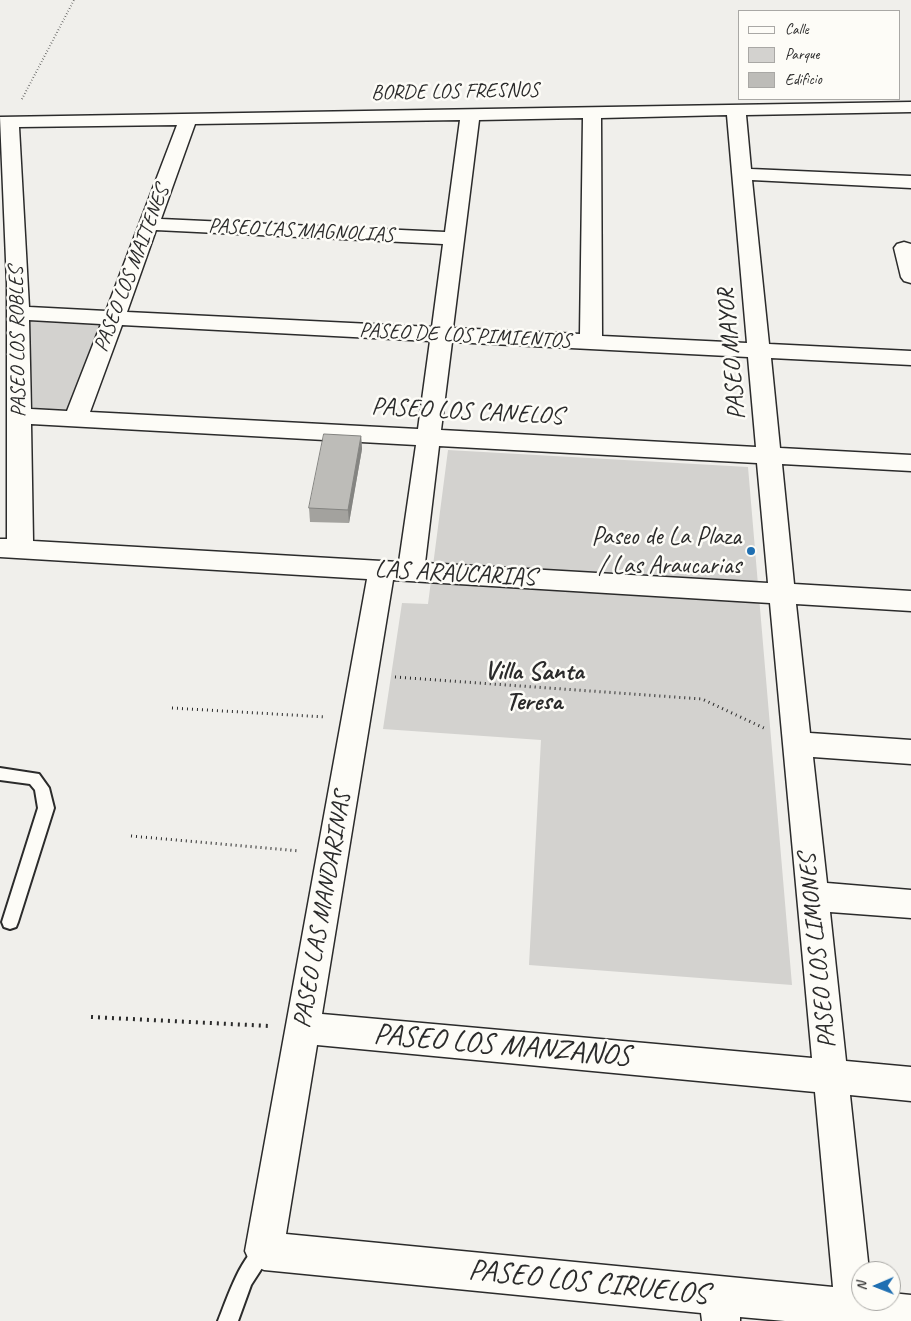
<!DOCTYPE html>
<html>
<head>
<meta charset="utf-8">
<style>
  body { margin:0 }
  #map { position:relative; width:911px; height:1321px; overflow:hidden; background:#f0efeb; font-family:Caveat,sans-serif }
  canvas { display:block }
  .legend { position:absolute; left:738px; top:10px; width:162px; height:90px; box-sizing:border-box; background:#fdfcf7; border:1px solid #a9a8a5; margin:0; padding:6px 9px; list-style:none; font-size:15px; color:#2b2b2b }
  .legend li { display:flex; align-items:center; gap:10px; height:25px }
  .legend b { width:25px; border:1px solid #a9a8a5 }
  .north { position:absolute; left:851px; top:1261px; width:50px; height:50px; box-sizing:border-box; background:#fdfcf7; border:1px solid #a9a8a5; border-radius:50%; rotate:269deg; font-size:14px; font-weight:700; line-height:20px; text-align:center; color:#2b2b2b }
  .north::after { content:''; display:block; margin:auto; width:18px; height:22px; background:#1f6fb2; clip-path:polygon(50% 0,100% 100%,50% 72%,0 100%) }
</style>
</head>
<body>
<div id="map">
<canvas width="911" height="1321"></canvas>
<ul class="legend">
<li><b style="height:6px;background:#fdfcf7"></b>Calle</li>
<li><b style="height:14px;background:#d3d2cf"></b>Parque</li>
<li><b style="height:14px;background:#bdbcb8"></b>Edificio</li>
</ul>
<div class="north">N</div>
</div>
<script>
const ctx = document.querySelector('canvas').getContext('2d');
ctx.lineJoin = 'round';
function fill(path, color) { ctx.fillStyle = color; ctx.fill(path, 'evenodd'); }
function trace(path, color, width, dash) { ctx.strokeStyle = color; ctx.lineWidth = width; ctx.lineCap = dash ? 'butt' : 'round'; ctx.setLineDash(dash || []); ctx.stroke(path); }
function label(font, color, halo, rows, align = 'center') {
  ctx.font = font + ' Caveat,sans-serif'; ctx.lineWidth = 5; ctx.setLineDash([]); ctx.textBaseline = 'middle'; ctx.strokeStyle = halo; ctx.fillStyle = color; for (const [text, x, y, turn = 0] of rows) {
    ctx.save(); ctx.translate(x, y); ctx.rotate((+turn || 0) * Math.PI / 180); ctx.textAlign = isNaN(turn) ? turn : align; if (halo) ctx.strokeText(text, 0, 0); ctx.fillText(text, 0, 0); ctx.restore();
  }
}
const green = new Path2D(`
  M38,320L104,323L72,413L33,411L29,322Z
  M448,450L748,467L792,985L529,965L541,740L383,729L402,603L428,604Z`);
const pathFar2 = new Path2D(`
  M22,99L74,0`);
const pathFar1 = new Path2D(`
  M395,677L702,699L766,729
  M172,708L326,717
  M131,836L300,851`);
const path = new Path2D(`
  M91,1017L270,1026`);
const lane = new Path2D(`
  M0,768L39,774L49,788L54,808L18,922L16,927L10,929L4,927L2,922L38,808L35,790L30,784L0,780Z
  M264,1242L271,1244L273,1251L251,1285L238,1321H218C227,1299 242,1251 264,1242Z`);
const street = new Path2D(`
  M911,102V112L746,115L751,169L911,176V188L752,180L769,344L911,351V365L771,358L780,448L911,455V471L782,464L794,584L911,591V611L796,604L810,733L911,740V764L813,757L827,883L911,890V918L830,912L846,1061L911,1067V1101L850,1095L869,1271H861V1301H891V1293L911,1295V1321H785L740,1317V1321H702L701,1313L264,1270L251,1264L245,1251L367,579L0,557V539H7V284L0,117ZM727,115L747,343L602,336L601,118ZM583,118L580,334L453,328L479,120ZM460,120L445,232L161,219L195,124ZM177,125L106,311L29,307L19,127ZM156,230L443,244L432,327L127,312ZM29,320L101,324L67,411L31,409ZM122,325L430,341L418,429L90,412ZM452,342L748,357L756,447L441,430ZM31,424L416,445L399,562L33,541ZM439,446L757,463L768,583L425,563ZM393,580L770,603L812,1058L322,1014ZM317,1045L815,1092L833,1287L286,1234Z
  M904,242L911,244V283L904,281L901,277L894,248L897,244Z`);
const wall = new Path2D(`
  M361,436L362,449L349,523L310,522L309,508Z`);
const shadedWall = new Path2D(`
  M361,436L362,449L349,523L348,510Z`);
const building = new Path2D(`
  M324,434L361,436L348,510L309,508Z`);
const markers = [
  [751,551,5,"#1f6fb2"]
];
const farStreetnames = [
  ["BORDE LOS FRESNOS",455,92,-1],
  ["PASEO LAS MAGNOLIAS",301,231,3],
  ["PASEO LOS MAITENES",132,269,-69],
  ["PASEO DE LOS PIMIENTOS",465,336,3],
  ["PASEO LOS ROBLES",18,342,-91]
];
const streetNames = [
  ["PASEO MAYOR",732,354,-95],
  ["PASEO LOS CANELOS",467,412,3],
  ["LAS ARAUCARIAS",455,574,3],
  ["PASEO LAS MANDARINAS",323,910,-80],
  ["PASEO LOS LIMONES",818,951,-96]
];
const poiNames = [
  ["Paseo de La Plaza",741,537],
  ["/ Las Araucarias",741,566]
];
const neighbourhoodNames = [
  ["Villa Santa",534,672],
  ["Teresa",534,702]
];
const nearStreetnames = [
  ["PASEO LOS MANZANOS",502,1046,5],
  ["PASEO LOS CIRUELOS",588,1283,6]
];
fill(green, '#d3d2cf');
trace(lane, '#2b2b2b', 4);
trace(street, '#2b2b2b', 3);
trace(pathFar2, '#2b2b2b', 2, [0.5, 2.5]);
trace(pathFar1, '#2b2b2b', 3, [1, 4]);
trace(path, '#2b2b2b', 4, [2, 5]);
fill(lane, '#fdfcf7');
fill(street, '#fdfcf7');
fill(wall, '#a3a29e');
fill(shadedWall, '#848481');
fill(building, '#bdbcb8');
trace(building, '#848481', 1);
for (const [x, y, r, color] of markers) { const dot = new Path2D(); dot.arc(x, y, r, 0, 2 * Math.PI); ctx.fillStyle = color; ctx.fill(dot); trace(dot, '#fdfcf7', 2); }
label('21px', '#2b2b2b', '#fdfcf7', farStreetnames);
label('25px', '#2b2b2b', '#fdfcf7', streetNames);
label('25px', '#2b2b2b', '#fdfcf7', poiNames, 'right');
label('bold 26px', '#2b2b2b', '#fdfcf7', neighbourhoodNames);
label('30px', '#2b2b2b', '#fdfcf7', nearStreetnames);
</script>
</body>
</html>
